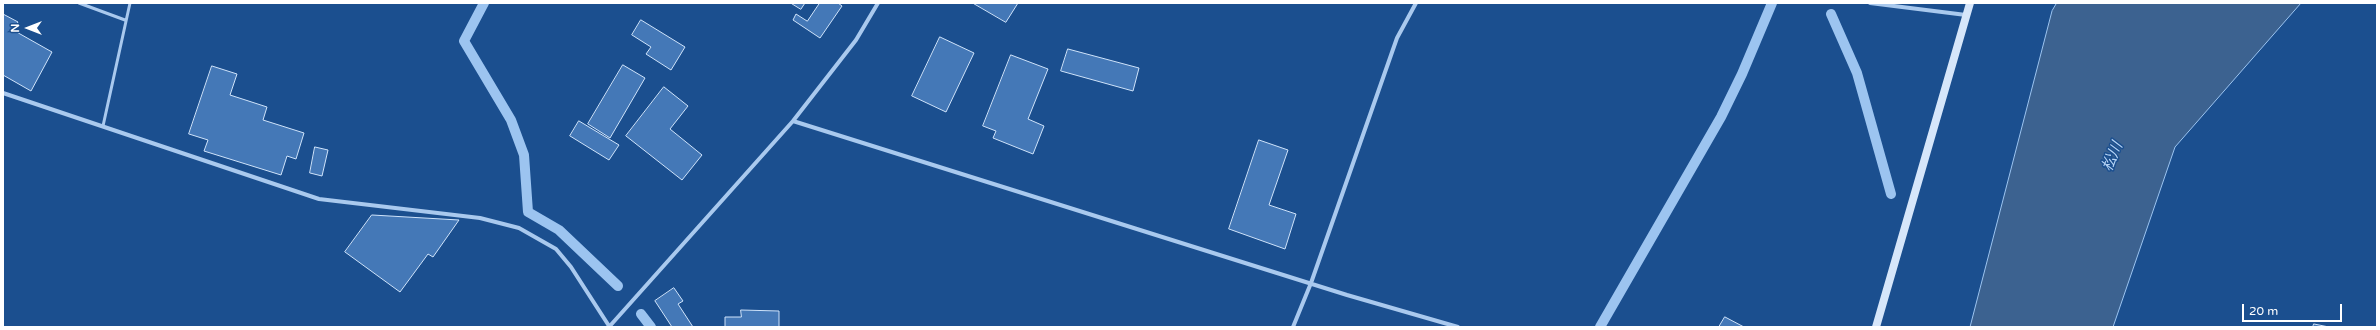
<!DOCTYPE html>
<html>
<head>
<meta charset="utf-8">
<style>
  body { margin:0 }
  #map { position:relative; width:2380px; height:330px; overflow:hidden; background:#1b4f8f; font-family:"Varela Round",sans-serif }
  canvas { display:block }
  .frame { position:absolute; inset:0; border:4px solid #fff; pointer-events:none }
  .north { position:absolute; left:8px; top:8px; width:40px; height:40px; -webkit-text-stroke:3px #1b4f8f; paint-order:stroke; rotate:270deg; font-size:11px; font-weight:700; line-height:16px; text-align:center; color:#fff }
  .north::after { content:''; display:block; margin:auto; width:14px; height:18px; background:#fff; clip-path:polygon(50% 0,100% 100%,50% 72%,0 100%) }
  .scale { position:absolute; left:2242px; top:304px; width:100px; height:18px; box-sizing:border-box; border:2px solid #fff; border-top:0; padding-left:5px; font-size:12px; line-height:14px; white-space:nowrap; color:#fff; -webkit-text-stroke:3px #1b4f8f; paint-order:stroke }
</style>
</head>
<body>
<div id="map">
<canvas width="2380" height="330"></canvas>
<div class="frame"></div>
<div class="north">N</div>
<div class="scale">20 m</div>
</div>
<script>
const ctx = document.querySelector('canvas').getContext('2d');
ctx.lineJoin = 'round';
function fill(path, color) { ctx.fillStyle = color; ctx.fill(path, 'evenodd'); }
function trace(path, color, width, dash) { ctx.strokeStyle = color; ctx.lineWidth = width; ctx.lineCap = dash ? 'butt' : 'round'; ctx.setLineDash(dash || []); ctx.stroke(path); }
function label(font, color, halo, rows, align = 'center') {
  ctx.font = font + ' "Varela Round","Noto Sans JP",sans-serif'; ctx.lineWidth = 3; ctx.setLineDash([]); ctx.textBaseline = 'middle'; ctx.strokeStyle = halo; ctx.fillStyle = color; for (const [text, x, y, turn = 0] of rows) {
    ctx.save(); ctx.translate(x, y); ctx.rotate((+turn || 0) * Math.PI / 180); ctx.textAlign = isNaN(turn) ? turn : align; if (halo) ctx.strokeText(text, 0, 0); ctx.fillText(text, 0, 0); ctx.restore();
  }
}
const water = new Path2D(`
  M2057,3H2301L2175,147L2113,327H1970L2052,11Z`);
const stream = new Path2D(`
  M484,3L464,41L511,120L524,155L528,212L559,230L618,286
  M1831,14L1857,73L1891,194
  M641,314L651,327
  M1600,327L1721,117L1742,74L1772,3`);
const building = new Path2D(`
  M791,3H805L801,9Z
  M820,3H838L842,6L820,38L793,20L796,14L807,21Z
  M973,3H1018L1006,22Z
  M3,14L18,22L13,30L52,52L31,91L3,75Z
  M641,20L685,47L671,70L646,54L651,47L632,35Z
  M940,37L974,53L946,112L912,96Z
  M1068,49L1139,68L1133,91L1061,71Z
  M1011,55L1048,69L1028,119L1044,126L1033,154L993,138L996,131L983,126Z
  M623,65L645,78L610,138L588,124Z
  M212,66L237,74L230,95L267,107L263,120L304,133L296,159L287,156L281,175L204,151L208,140L189,134Z
  M664,87L688,106L670,129L702,155L682,180L626,136Z
  M579,121L619,145L609,160L570,136Z
  M1259,140L1288,150L1269,205L1296,214L1285,249L1229,229Z
  M315,147L328,150L322,176L310,173Z
  M372,215L459,220L433,257L428,254L400,292L345,252Z
  M674,288L683,301L678,304L693,327H672L655,301Z
  M741,310L779,311V327H725V317H741Z
  M1725,317L1744,327H1719Z
  M2314,324L2329,327H2313Z`);
const lane = new Path2D(`
  M79,3L125,20
  M103,126L130,3`);
const street = new Path2D(`
  M1870,3L1966,15
  M3,93L319,199L480,218L519,228L556,249L571,267L609,326
  M793,121L1347,295L1458,327
  M609,327L793,121L856,40L878,3
  M1293,327L1311,283L1397,38L1416,3`);
const secondary = new Path2D(`
  M1876,327L1970,3`);
const waterNames = [
  ["松川",2113,157,-67]
];
fill(water, '#3c6290');
trace(water, '#9cc4f0', 1);
trace(stream, '#9cc4f0', 10);
fill(building, '#4478b7');
trace(building, '#cfe3fa', 1);
trace(lane, '#a9c9ee', 3);
trace(street, '#a9c9ee', 4);
trace(secondary, '#d6e6fa', 8);
label('italic 15px', '#b5d3f5', '#1b4f8f', waterNames);
</script>
</body>
</html>
